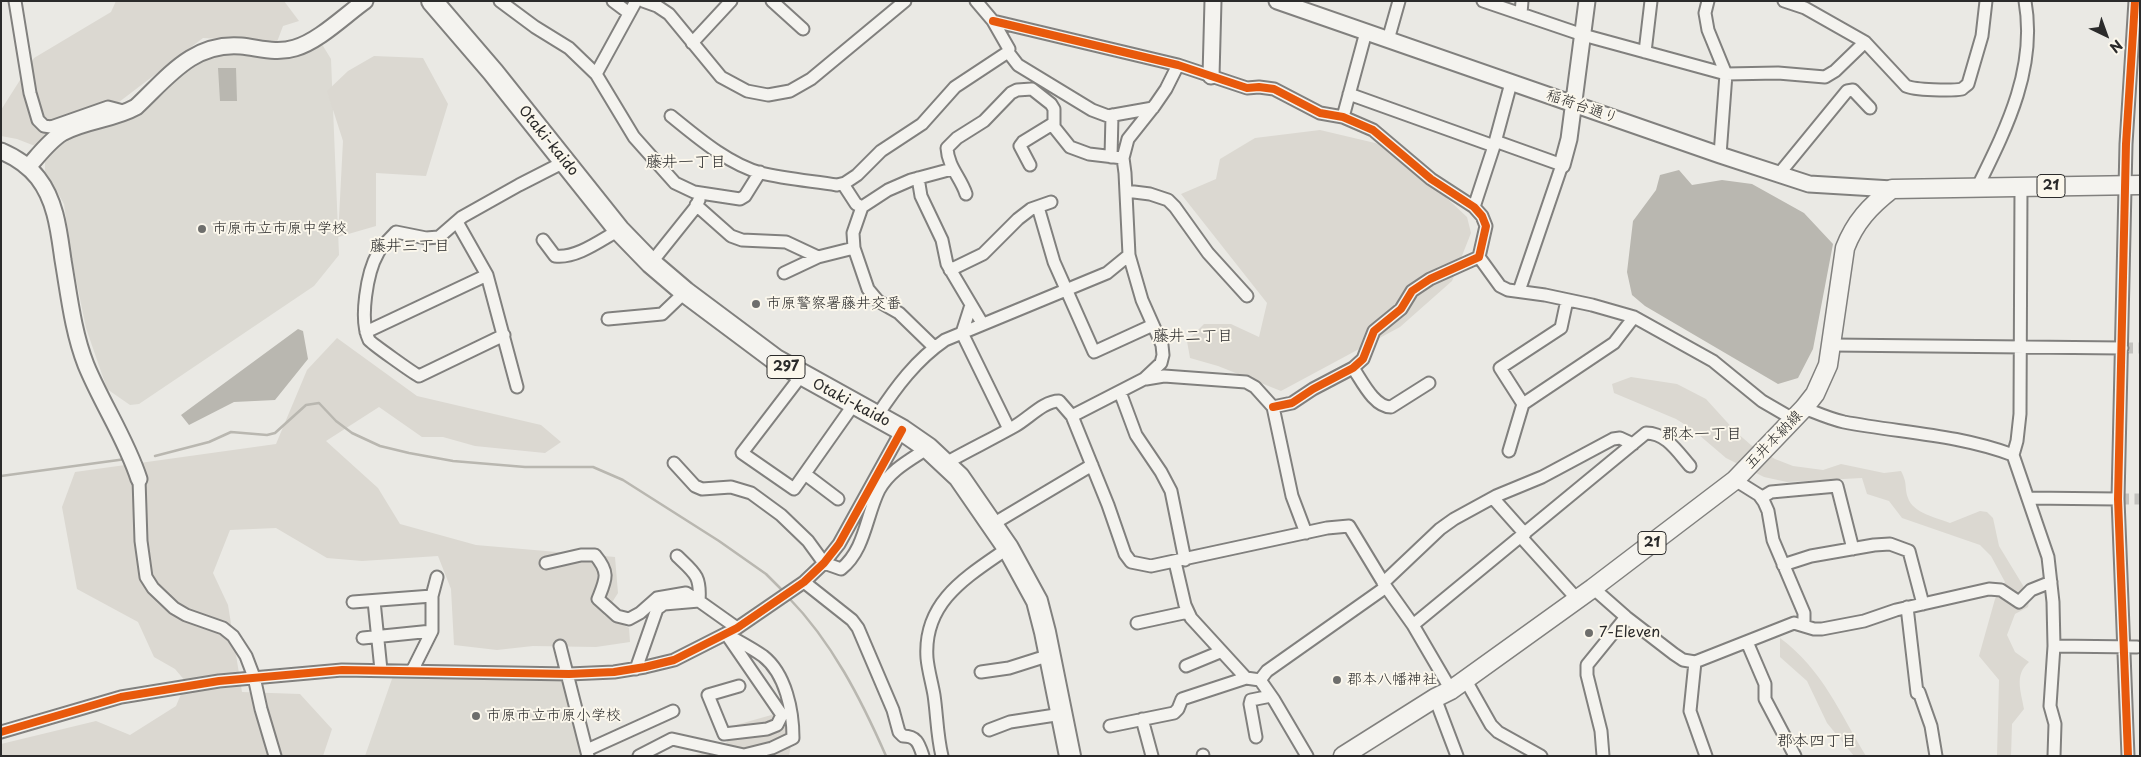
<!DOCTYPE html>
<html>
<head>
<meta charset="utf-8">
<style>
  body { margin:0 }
  #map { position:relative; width:2141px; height:757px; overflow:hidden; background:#eae9e4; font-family:"Playpen Sans",sans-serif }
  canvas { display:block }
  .frame { position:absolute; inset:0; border:2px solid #2b2b2b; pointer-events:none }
  .north { position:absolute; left:2081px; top:10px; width:50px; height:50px; -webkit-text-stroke:4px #fbf7ec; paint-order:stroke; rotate:138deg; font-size:14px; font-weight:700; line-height:20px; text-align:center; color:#2b2b2b }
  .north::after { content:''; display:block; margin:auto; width:18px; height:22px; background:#2b2b2b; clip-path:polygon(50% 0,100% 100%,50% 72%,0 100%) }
</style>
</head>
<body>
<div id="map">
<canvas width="2141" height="757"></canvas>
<div class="frame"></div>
<div class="north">N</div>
</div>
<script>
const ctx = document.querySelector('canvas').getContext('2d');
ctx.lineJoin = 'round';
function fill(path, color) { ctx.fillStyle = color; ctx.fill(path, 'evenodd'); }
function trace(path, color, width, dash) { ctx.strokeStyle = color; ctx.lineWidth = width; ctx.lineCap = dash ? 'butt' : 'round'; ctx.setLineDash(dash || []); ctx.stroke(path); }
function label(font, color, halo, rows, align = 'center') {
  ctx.font = font + ' "Playpen Sans","Klee One",sans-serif'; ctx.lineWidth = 4; ctx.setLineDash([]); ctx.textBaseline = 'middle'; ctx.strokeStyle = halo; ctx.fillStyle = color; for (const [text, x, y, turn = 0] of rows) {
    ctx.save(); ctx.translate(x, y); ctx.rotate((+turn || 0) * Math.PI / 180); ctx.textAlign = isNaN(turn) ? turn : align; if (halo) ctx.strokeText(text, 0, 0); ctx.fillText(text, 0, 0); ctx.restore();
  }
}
const built = new Path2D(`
  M320,41L331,59L339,255L314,286L139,404L130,405L107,389L86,328L71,255L64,204L45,171V158L61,142L134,114L198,57Z
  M393,676L563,677L582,756H365Z`);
const green = new Path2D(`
  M116,1H284L299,21L283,26L277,42L203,38L102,115L48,134L35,146L17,139L1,136V110L34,58L111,12Z
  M374,56L423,58L448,104L426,176L376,173V226L338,237L343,141L327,91L348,71Z
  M1320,130L1392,147L1467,217L1471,233L1452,281L1400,327L1281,391L1218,366L1190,358L1187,341L1204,324H1231L1259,337L1267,303L1181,194L1216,179L1220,159L1255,138Z
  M337,338L417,396L541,425L561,442L545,453L475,446L443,437H422L379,407L326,441L378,488L400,524L476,545L615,557L618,593L604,615L629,628L630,642L596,647L533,646L497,650L454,645L451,589L438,556L362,561L327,558L276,528L230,530L213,573L228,605L242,692L300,694L332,729L323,756H1V744L96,721L130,735L176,706L186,682L175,669L154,657L138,622L77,589L62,507L75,472L276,444L307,370Z
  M1631,377L1677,384L1706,399L1736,432L1751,445L1775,459L1793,466L1823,470L1841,464L1884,473L1901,471C1908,484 1904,487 1908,498C1913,513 1937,518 1950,523L1980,511L1987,512L1993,518L1999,546L2030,597L2028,607L2015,614L2007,635L2015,652L2029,662C2014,675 2021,691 2024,709L2012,724L2011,756H1997L1999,680L1979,656L1995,599L2005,582L1991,556L1980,545L1902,518L1889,501L1867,494L1862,478L1787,482L1764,477L1726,458L1692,429L1676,419L1614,393L1612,384Z
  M1780,638C1823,670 1839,712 1866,756H1854L1827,723L1807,681L1780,657Z
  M782,712L793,733L789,756H691L724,747L736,725Z`);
const water = new Path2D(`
  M236,68L237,101H220L218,68Z
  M1679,170L1692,185L1722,180L1752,184L1804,213L1833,244L1813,349L1798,378L1778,384L1645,306L1632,295L1627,272L1633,221L1656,190L1660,175Z
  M298,329L303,331L308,359L275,400L234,402L189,425L181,415Z`);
const stream = new Path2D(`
  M155,456L209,442L231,432L267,435L275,433L306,405L319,403L336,421L352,433L380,446L409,453L453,461L525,467H593L623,480L719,541L766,574L783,591
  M1,476L126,459
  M788,597C832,642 861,699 886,756`);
const streetTunnel = new Path2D(`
  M2122,348H2140
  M2118,499H2140`);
const street = new Path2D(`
  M15,1L30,93L38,120L44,126L51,127L108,107L127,112
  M500,1L535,27L569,48L596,74L634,137L675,183L694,192L740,199L745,196L760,172
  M613,1L629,13
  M643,1L657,6L669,14L721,77L747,91L768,95L790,91L811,79L905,1
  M772,1L803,29
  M976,1L993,21L1009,49L1008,52L1018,65L1092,110L1108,116L1153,108
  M1483,1L1583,35L1726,74L1778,73L1825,77L1835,71L1865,42
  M1708,1L1705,13L1708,30L1726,74L1720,155
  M1784,1L1805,8L1865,42L1906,86C1914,90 1952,91 1962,89C1963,88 1967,85 1968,84L1982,36L1986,1
  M1521,14L1522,1
  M993,21L1178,65L1247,88L1259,87L1274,89L1320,113L1343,117L1373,130L1431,179L1474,207L1482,216L1486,226L1479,257L1430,279L1412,291L1401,309L1374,331L1363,359L1353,368L1313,389L1292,403L1273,407
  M1388,40L1399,1
  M692,43L731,1
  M1645,52L1651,1
  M596,74L636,1
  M1349,94L1494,146
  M671,116C697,137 728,164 761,173C786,179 812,181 837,185L845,183L857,175L881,151L922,124L955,87L1008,52
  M1343,117L1366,32
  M1495,141L1562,165L1519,291
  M1111,157L1112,115
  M1030,165L1020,146L1023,142L1054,123
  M1779,174L1847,91L1853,90L1870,108
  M918,178L921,196L942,240L947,264L982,323
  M843,184L856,204L862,207
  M2021,187L2020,414L2017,441L2013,455L2048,557L2053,602L2054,646L2050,706L2055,724L2054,756
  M1977,188C2006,129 2037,69 2025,1
  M1126,191L1150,194L1168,200L1175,207L1208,253L1247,296
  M966,194C961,178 948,167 947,148L957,138L984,121L1011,93L1017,90L1032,89L1051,104L1054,109V127L1070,147L1089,154L1123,158
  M696,205L731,236L742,240L786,242L818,257L854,248
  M1038,207L1054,262L1094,352L1153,325
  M1474,207L1494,146L1511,83
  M457,222L487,275L517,387
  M543,240L555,256C576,259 601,240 619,230
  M1479,257L1500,286L1508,290L1545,295L1592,305L1634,317L1713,361L1762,401L1793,419
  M651,263L695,208L699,200
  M950,270L983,254L1018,219L1031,209L1051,202
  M784,273L818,257
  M971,305L962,333L1009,429
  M608,319L662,314L685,292
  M366,332L487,275
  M504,335L419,376C413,373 371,343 369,340C359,320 367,272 378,253C382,245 390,239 396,232L426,238L439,237L462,217L519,185L564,162
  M1832,345L2122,348
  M934,347L899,313L878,301L868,289L854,248L853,233L862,207L888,190L911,180L952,169
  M1353,368C1362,381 1374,407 1391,407L1429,383
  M801,376L742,453L794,489L854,404
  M1146,379L1164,376L1246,382L1255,387L1273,407L1292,496L1306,533
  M1120,392L1136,435L1161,472L1171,491L1185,560
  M1523,404L1500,368L1561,328L1567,300
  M1804,408C1817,413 1830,419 1844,422C1902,433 1956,434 2013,455
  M877,416C896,387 916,360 945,340L1107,273L1129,255
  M1072,416L1144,379L1161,363L1163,355L1162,345L1142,300L1129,255L1125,173L1123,158L1128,139L1155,105L1166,89L1178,65
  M1509,451L1523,404L1614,343L1634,317
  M674,463L695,486L702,489L731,487L751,493L781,515L808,541L824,563L841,569C865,550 866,516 879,490C890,470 910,460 928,448
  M946,463C969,450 992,439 1015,426C1029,418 1044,401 1059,401L1072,416L1108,505L1125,554L1131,562L1151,566L1327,528L1349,526L1386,587L1413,625L1451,690
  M805,474L838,499
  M139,479L141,541L146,577L153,588L174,608L186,615L223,628L233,636L246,656L254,677L261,709L275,756
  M1735,480L1759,495L1764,502L1768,511L1773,540L1804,613V625
  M1493,498L1525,534
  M1761,498L1771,492L1837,486L1853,549
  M2028,498L2118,499
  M993,524L1092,465
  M1521,537L1577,599
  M1175,562L1185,605L1191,618L1246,678L1260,680
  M546,563L581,555H595C610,573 606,579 598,599L617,616L629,619L640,613L657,598L686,593L699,601C701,576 695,573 677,556
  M1783,565L1811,556L1874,545L1890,544L1909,551L1923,604
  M804,582L852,620L858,628L893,710L899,732L903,736C917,736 919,744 923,756
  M1383,583L1440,529L1454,519L1496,496L1542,477L1613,439L1620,438L1633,444
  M1593,588L1626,617L1674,654L1683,660L1695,662L1794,623L1814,629H1822L1864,621L1896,610L1989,589L2001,590L2019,602L2031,590L2051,582
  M374,601L381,670
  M353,602L432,596
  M1907,607L1917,693
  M1137,623L1188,612
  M1413,625L1646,433C1666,433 1677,451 1690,466
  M363,638L432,631
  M729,638L782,715L777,725L767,729L724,734L708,695L739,686
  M1747,642L1765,684V699L1795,756
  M560,646L588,756
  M2054,646L2137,647
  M1695,662L1690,711L1706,756
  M1186,666L1220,652
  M636,669L657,609L664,604L699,601L737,628
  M412,671L432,631V596L437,577
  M981,672L1009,668L1050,655
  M1465,679L1491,725L1498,732L1541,756
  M1260,680L1267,671L1386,587
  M1260,680L1274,700L1307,756
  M1919,692L1931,726L1936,756
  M1435,698L1457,756
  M1142,719L1152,756
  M1110,726L1174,713L1178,709L1182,699L1246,678
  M989,730L1010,722L1062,714
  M1,732L121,697L219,681L342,670L569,674L614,672L645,667L674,660L737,628L804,582L824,563L839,544L902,430
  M1256,737L1250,704L1251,700L1271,696
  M587,750L673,711
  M1203,755V756
  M639,756L672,739L744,755L772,748L793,738C793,711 786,674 763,656C752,648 738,641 726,634
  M942,756C937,736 937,715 934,695C932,683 928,670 927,658C923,601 968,576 1008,548
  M1603,756L1601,731L1587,675V665L1626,617
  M2128,756L2118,499L2126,144L2135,1`);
const secondary = new Path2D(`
  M1277,1L1720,155L1809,184L1892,189
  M1211,76L1213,1
  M1,151C15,157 28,165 38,178C56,201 59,232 63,260C69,295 73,332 86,365C102,404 126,439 139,479
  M1562,165L1569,139L1587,1
  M28,167C38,156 49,141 62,133C85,120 113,120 136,107C168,77 193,42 241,46C260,48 276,54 295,48C319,41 344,16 365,1`);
const primary = new Path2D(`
  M1343,756L1435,698L1451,690L1593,588L1735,480L1804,408L1815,394L1828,365L1845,248C1855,222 1870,206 1892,189L2140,185`);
const highway = new Path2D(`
  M432,1L493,72L619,230L651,263L685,292L776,360L902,430L928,448L959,477L1008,548L1037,601L1045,632L1070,756`);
const cycleway = new Path2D(`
  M993,21L1178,65L1247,88L1259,87L1274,89L1320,113L1343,117L1373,130L1431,179L1474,207L1482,216L1486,226L1479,257L1430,279L1412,291L1401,309L1374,331L1363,359L1353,368L1313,389L1292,403L1273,407
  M1,732L121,697L219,681L342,670L569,674L614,672L645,667L674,660L737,628L804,582L824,563L839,544L902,430
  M2128,756L2118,499L2126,144L2135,1`);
const markers = [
  [202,229,5,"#6e6e6c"],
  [756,304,5,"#6e6e6c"],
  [1589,633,5,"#6e6e6c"],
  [1337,680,5,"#6e6e6c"],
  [476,716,5,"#6e6e6c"]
];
const shields = [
  [2051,186,28],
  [786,367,38],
  [1652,543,28]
];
const shieldNames = [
  ["21",2051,186],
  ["297",786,367],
  ["21",1652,543]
];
const streetNames = [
  ["稲荷台通り",1582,107,19],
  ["Otaki-kaido",548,141,51],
  ["Otaki-kaido",851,403,28],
  ["五井本納線",1774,440,-46]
];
const poiNames = [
  ["市原市立市原中学校",212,229],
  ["市原警察署藤井交番",766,304],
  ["7-Eleven",1599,633],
  ["郡本八幡神社",1347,680],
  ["市原市立市原小学校",486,716]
];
const neighbourhoodNames = [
  ["藤井一丁目",686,163],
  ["藤井三丁目",410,247],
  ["藤井二丁目",1193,337],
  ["郡本一丁目",1702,435],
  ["郡本四丁目",1817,742]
];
fill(built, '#dcdad3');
fill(green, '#dbd8d1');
fill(water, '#b9b7b0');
trace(stream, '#b9b7b0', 2.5);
trace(streetTunnel, '#c4c3bf', 11, [11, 5.5]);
trace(street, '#81807e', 15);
trace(secondary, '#81807e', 19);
trace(primary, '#81807e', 21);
trace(highway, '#81807e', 24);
trace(street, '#f4f3ef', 11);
trace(secondary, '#f4f3ef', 15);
trace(primary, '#f4f3ef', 18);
trace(highway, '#f4f3ef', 20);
trace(cycleway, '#e8590c', 8);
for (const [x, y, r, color] of markers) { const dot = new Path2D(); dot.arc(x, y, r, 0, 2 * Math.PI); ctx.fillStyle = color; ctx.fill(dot); trace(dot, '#fbf7ec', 2); }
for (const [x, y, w] of shields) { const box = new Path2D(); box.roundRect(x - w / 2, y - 11.5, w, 23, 4); ctx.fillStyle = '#fbf7ec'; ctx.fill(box); trace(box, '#2b2b2b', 1); }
label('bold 14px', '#2b2b2b', null, shieldNames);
label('15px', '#2b2b2b', '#fbf7ec', streetNames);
label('15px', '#2b2b2b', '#fbf7ec', poiNames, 'left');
label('16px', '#2b2b2b', '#fbf7ec', neighbourhoodNames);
</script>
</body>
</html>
